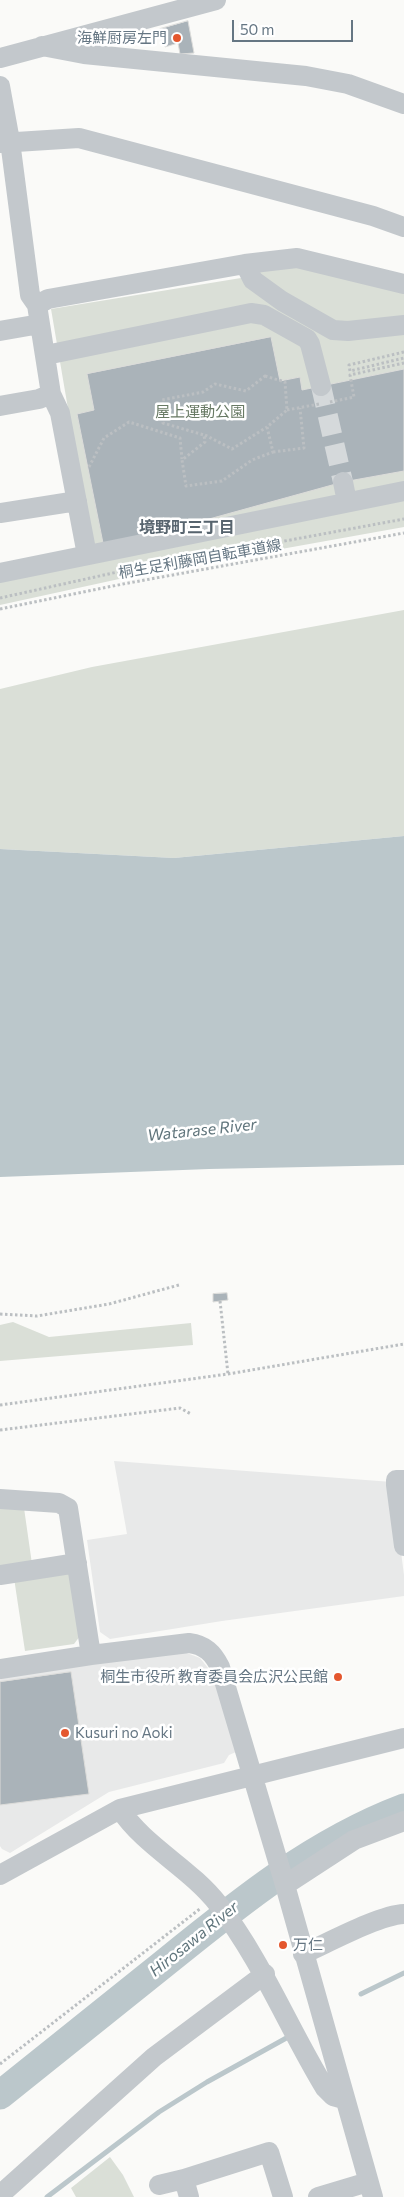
<!DOCTYPE html>
<html>
<head>
<meta charset="utf-8">
<style>
  body { margin:0 }
  #map { position:relative; width:404px; height:2197px; overflow:hidden; background:#fafaf8; font-family:Commissioner,sans-serif }
  canvas { display:block }
  .scale { position:absolute; left:232px; top:20px; width:121px; height:22px; box-sizing:border-box; border:2px solid #657683; border-top:0; padding-left:6px; font-size:15px; line-height:18px; white-space:nowrap; color:#657683; -webkit-text-stroke:4px #fff; paint-order:stroke }
</style>
</head>
<body>
<div id="map">
<canvas width="404" height="2197"></canvas>
<div class="scale">50 m</div>
</div>
<script>
const ctx = document.querySelector('canvas').getContext('2d');
ctx.lineJoin = 'round';
function fill(path, color) { ctx.fillStyle = color; ctx.fill(path, 'evenodd'); }
function trace(path, color, width, dash) { ctx.strokeStyle = color; ctx.lineWidth = width; ctx.lineCap = dash ? 'butt' : 'round'; ctx.setLineDash(dash || []); ctx.stroke(path); }
function label(font, color, halo, rows, align = 'center') {
  ctx.font = font + ' Commissioner,"Noto Sans JP",sans-serif'; ctx.lineWidth = 5; ctx.setLineDash([]); ctx.textBaseline = 'middle'; ctx.strokeStyle = halo; ctx.fillStyle = color; for (const [text, x, y, turn = 0] of rows) {
    ctx.save(); ctx.translate(x, y); ctx.rotate((+turn || 0) * Math.PI / 180); ctx.textAlign = isNaN(turn) ? turn : align; if (halo) ctx.strokeText(text, 0, 0); ctx.fillText(text, 0, 0); ctx.restore();
  }
}
const built = new Path2D(`
  M114,1461L392,1482L404,1575V1596L222,1621L110,1639L100,1632L87,1540L127,1534Z
  M179,1650L200,1658L212,1673L236,1752L229,1755L224,1763L109,1792L10,1853L2,1849L0,1846V1678Z`);
const green = new Path2D(`
  M288,265L404,293V527L142,574L0,605V581L94,561L51,309L241,278L261,270Z
  M404,610V836L174,858L0,849V689L92,667Z
  M13,1322L49,1337L191,1323L193,1345L0,1361V1325Z
  M0,1506L24,1508L32,1564L0,1569Z
  M64,1570L72,1574L80,1636L74,1644L25,1651L14,1578Z
  M110,2157L123,2175L134,2197H76L71,2188Z`);
const water = new Path2D(`
  M404,836V1165L209,1169L0,1177V849L174,858Z`);
const stream = new Path2D(`
  M361,1994L404,1973
  M47,2197L159,2112L207,2082L290,2036`);
const river = new Path2D(`
  M0,2095C55,2051 111,2006 166,1962C240,1902 314,1842 404,1808`);
const building = new Path2D(`
  M188,21L194,53L180,54L178,43L165,47L160,29Z
  M271,337L280,381L300,377L302,390L404,369V471L343,482L104,548L77,414L94,410L87,374Z
  M227,1293L228,1300L213,1302V1294Z
  M71,1672L89,1794L0,1805V1682Z`);
const minorTunnel = new Path2D(`
  M321,386L343,482`);
const path = new Path2D(`
  M404,352L349,365L350,371L404,358
  M265,376L285,382L287,410L267,427L273,452L252,460L222,481L186,486L182,460L205,442L204,435L163,423L162,400L203,392L215,384L246,391Z
  M330,402L354,397L350,375L404,363
  M287,410L319,404
  M205,435L232,449L267,427
  M273,452L304,448L300,408
  M89,467L104,438L129,422L180,438L182,459
  M0,598L122,571L404,519
  M0,609L123,584L404,533
  M220,1301L228,1374
  M0,1314L37,1316L109,1304L179,1285
  M0,1405L228,1374L404,1344
  M0,1430L180,1408L191,1414
  M0,2064L201,1908`);
const minor = new Path2D(`
  M42,46L84,54L306,76L348,84L404,104
  M0,58L216,0
  M0,86L10,141L30,295L37,305L51,394L60,413L87,555
  M0,143L79,138L373,216L404,227
  M245,264L253,280L282,301L333,330L348,331L404,325
  M37,305L48,299L245,264L297,258L404,284
  M0,331L40,324
  M46,355L251,313L264,315L307,339L310,344L321,386
  M0,406L39,399L51,394
  M343,482L347,502
  M0,513L77,501
  M0,573L404,491
  M404,1480H396V1485L404,1546
  M0,1499L59,1503L68,1508L91,1655
  M0,1575L77,1563
  M0,1669L91,1655L189,1643C205,1645 213,1653 220,1667L285,1885L373,2197
  M120,1809C144,1846 190,1868 218,1904C262,1961 288,2027 325,2088L333,2096L344,2099
  M0,1875L120,1809L404,1738
  M285,1885L354,1840L404,1821
  M303,1954C328,1943 379,1915 404,1914
  M159,2185L184,2179
  M0,2195L154,2057L265,1974
  M189,2197L184,2179L269,2152L283,2197
  M318,2197L368,2182`);
const markers = [
  [177,38,5,"#e4572e"],
  [338,1677,5,"#e4572e"],
  [65,1733,5,"#e4572e"],
  [283,1945,5,"#e4572e"]
];
const poiNames = [
  ["海鮮厨房左門",167,38],
  ["桐生市役所 教育委員会広沢公民館",328,1677],
  ["Kusuri no Aoki",75,1733,"left"],
  ["万仁",293,1945,"left"]
];
const parkNames = [
  ["屋上運動公園",200,412]
];
const streetNames = [
  ["桐生足利藤岡自転車道線",200,559,-10]
];
const neighbourhoodNames = [
  ["境野町三丁目",187,528]
];
const waterNames = [
  ["Watarase River",202,1130,-6],
  ["Hirosawa River",194,1939,-39]
];
fill(built, '#e8e9e9');
fill(green, '#dadfd7');
fill(water, '#bbc7cb');
trace(stream, '#bbc7cb', 5);
trace(river, '#bbc7cb', 29);
fill(building, '#aab3b9');
trace(building, '#dcdcda', 1);
trace(minorTunnel, '#d5d9db', 20, [20, 10]);
trace(path, '#bbbfc2', 3, [2.5, 2.5]);
trace(minor, '#c3c8cc', 20);
for (const [x, y, r, color] of markers) { const dot = new Path2D(); dot.arc(x, y, r, 0, 2 * Math.PI); ctx.fillStyle = color; ctx.fill(dot); trace(dot, '#fff', 2); }
label('15px', '#657683', '#fff', poiNames, 'right');
label('15px', '#687a64', '#fff', parkNames);
label('15px', '#657683', '#fff', streetNames);
label('bold 16px', '#57646e', '#fff', neighbourhoodNames);
label('italic 16px', '#60757c', '#fff', waterNames);
</script>
</body>
</html>
